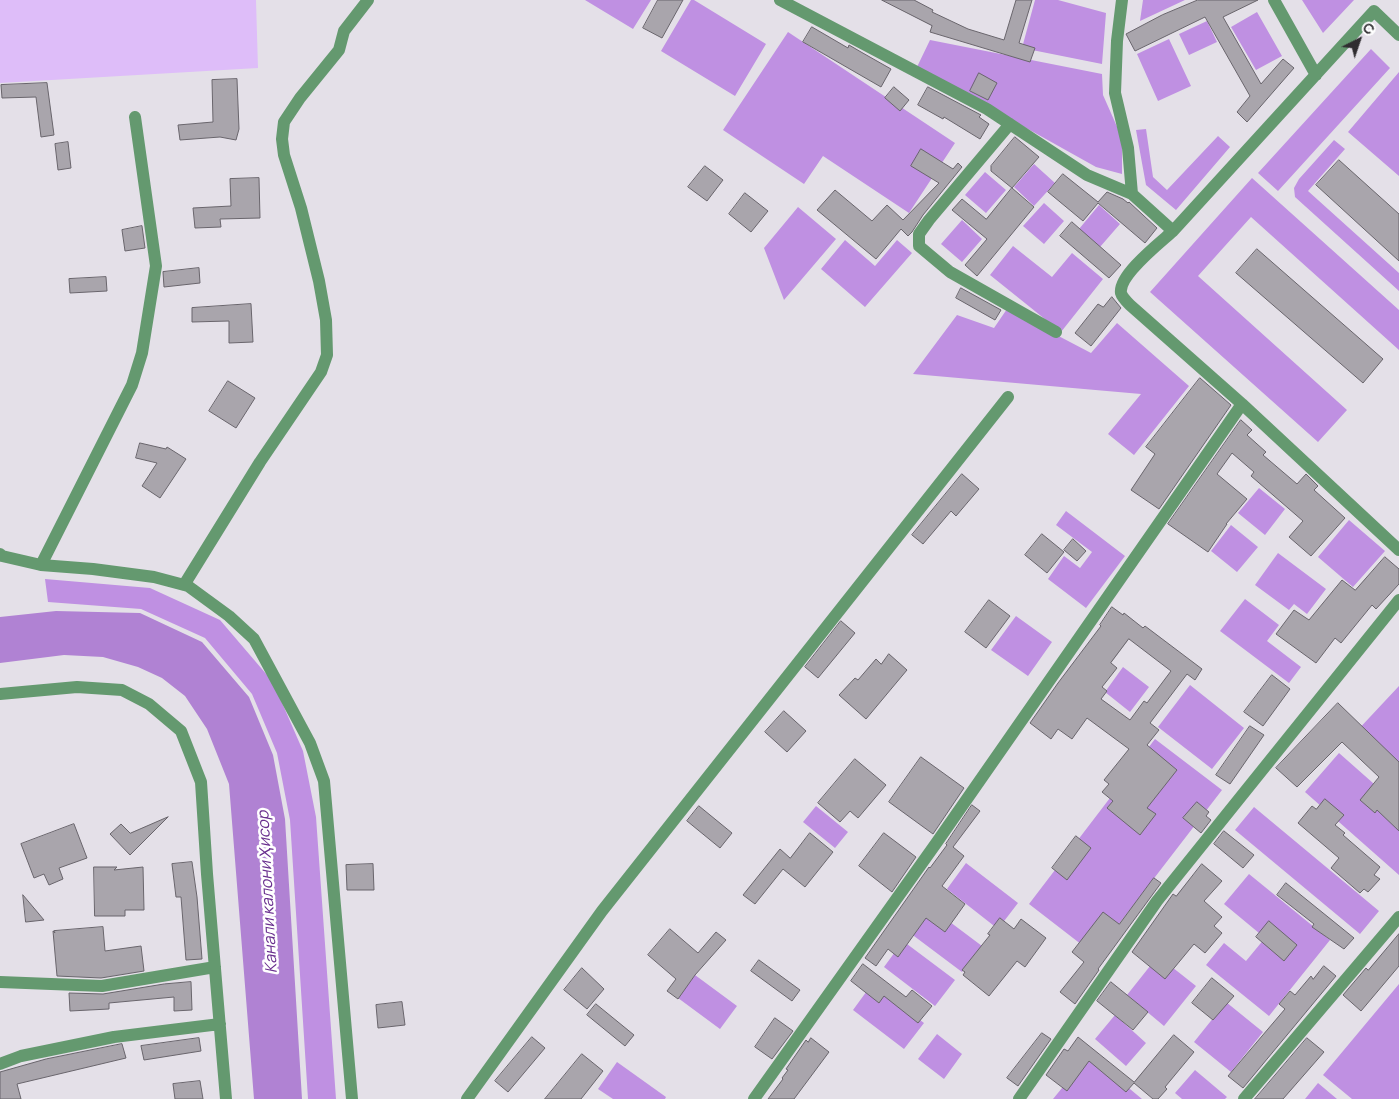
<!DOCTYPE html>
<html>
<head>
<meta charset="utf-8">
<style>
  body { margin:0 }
  #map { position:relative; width:1399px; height:1099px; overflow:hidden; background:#e4e0e8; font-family:Manrope,sans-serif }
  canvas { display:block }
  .north { position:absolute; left:1334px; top:15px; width:50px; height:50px; -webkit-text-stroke:4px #fff; paint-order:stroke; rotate:41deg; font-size:14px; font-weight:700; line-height:20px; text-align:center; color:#2f2d30 }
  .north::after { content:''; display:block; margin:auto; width:18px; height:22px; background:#2f2d30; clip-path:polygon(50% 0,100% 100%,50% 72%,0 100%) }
</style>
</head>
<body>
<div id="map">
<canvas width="1399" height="1099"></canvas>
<div class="north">С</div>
</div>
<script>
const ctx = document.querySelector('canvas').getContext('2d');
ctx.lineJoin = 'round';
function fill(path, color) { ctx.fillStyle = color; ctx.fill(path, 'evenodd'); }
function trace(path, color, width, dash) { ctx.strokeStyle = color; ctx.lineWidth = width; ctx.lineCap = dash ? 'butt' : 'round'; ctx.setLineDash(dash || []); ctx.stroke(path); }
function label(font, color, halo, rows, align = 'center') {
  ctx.font = font + ' Manrope,sans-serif'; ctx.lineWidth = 5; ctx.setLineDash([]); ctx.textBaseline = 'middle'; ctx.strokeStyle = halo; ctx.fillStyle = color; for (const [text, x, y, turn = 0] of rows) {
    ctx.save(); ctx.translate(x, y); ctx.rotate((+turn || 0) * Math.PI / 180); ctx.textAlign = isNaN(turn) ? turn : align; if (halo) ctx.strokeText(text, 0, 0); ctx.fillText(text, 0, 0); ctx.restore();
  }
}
const green = new Path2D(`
  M0,0H256L258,68L0,83Z`);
const forest = new Path2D(`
  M585,0H651L633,29Z
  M691,0H694L766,44L735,96L661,51Z
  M1035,0H1058L1106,13L1102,64L1022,48Z
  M1143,0H1185L1140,21Z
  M1302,0H1354L1323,33Z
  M1257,12L1282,56L1256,70L1231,27Z
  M1207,21L1217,42L1189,55L1179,34Z
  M788,32L955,143L909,213L823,156L804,184L723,130Z
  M1169,39L1191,86L1158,101L1137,54Z
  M930,40L1102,74L1103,95L1122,138V174L1096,167L917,67Z
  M1371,49L1390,68L1278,191L1258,173Z
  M1399,72V176L1348,132Z
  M1146,129L1153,177L1167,190L1218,136L1230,147L1176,210L1146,185L1136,130Z
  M1334,140L1345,149L1308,191L1399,273V291L1295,197L1294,188L1299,179Z
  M1034,164L1055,183L1034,206L1014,187Z
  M985,172L1006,190L986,213L965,195Z
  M1252,178L1399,310V350L1251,217L1198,276L1347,410L1318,442L1150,292Z
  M1044,203L1064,221L1044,244L1023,226Z
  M1099,205L1120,224L1100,247L1079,229Z
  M798,207L836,239L784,300L764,248Z
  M962,220L982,239L962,262L941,244Z
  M845,240L875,266L897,240L912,253L865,307L821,269Z
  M1013,246L1052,277L1072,253L1103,279L1061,332L990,275Z
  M1007,309L1091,353L1117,323L1189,386L1134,455L1108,434L1141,394L913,374L957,315L994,328Z
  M1259,488L1285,509L1265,535L1238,513Z
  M1066,511L1125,556L1086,608L1048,579L1064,556L1080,568L1092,552L1056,525Z
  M1349,520L1385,551L1353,587L1318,557Z
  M1231,525L1258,547L1237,572L1211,551Z
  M1278,553L1326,589L1307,614L1294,604L1289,610L1255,585Z
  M45,579L150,588L220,620L273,682L303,751L316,817L336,1099H308L290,820L277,753L252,694L205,638L141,609L48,602Z
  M1245,599L1279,625L1267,641L1301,667L1289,683L1220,631Z
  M1016,616L1052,642L1028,676L991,650Z
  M1123,667L1149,687L1130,712L1105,692Z
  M1190,685L1244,728L1212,769L1158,727Z
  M1399,686V774L1355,733Z
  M1155,739L1222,790L1095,955L1029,904Z
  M1339,753L1399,806V875L1305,792Z
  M816,806L848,832L835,848L803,822Z
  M1254,807L1379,911L1360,934L1235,830Z
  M966,863L1018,903L998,929L947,889Z
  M1249,874L1330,940L1269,1016L1206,965L1224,943L1246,961L1265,938L1224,904Z
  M930,907L982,946L962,972L910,933Z
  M903,941L955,980L935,1006L884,967Z
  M1158,956L1196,986L1164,1026L1127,995Z
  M695,975L737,1006L720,1029L678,998Z
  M872,984L924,1023L904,1049L853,1010Z
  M1399,984V1099H1352L1323,1075Z
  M1226,1002L1263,1032L1231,1072L1194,1042Z
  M1115,1015L1146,1043L1126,1066L1095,1039Z
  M937,1034L962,1054L944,1079L918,1059Z
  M1089,1055L1142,1099H1053Z
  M617,1062L666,1097L665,1099H613L598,1089Z
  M1195,1070L1227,1097L1225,1099H1182L1175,1093Z
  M1318,1083L1337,1099H1305Z`);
const water = new Path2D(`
  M56,611L140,613L202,642L249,697L273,755L285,819L302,1099H254L229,784L207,729L185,696L162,678L138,667L103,657L64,655L0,663V617Z`);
const building = new Path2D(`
  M658,0H683L662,38L643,28Z
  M882,0H914L933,10L932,12L968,29L1004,40L1016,0H1032L1019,43L1035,48L1030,62L930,32L932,26Z
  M1198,0H1258L1223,17L1261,84L1283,59L1294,68L1247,122L1237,112L1250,96L1205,17L1135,51L1126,34L1162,15Z
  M812,27L848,48L849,45L861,52L891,69L881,87L803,42Z
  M979,73L997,83L988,100L970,91Z
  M237,79L239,129L236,140L220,137L180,140L178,125L213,122L212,80Z
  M47,83L54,135L41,137L36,97L2,98L1,85Z
  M894,87L909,100L900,111L885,98Z
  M928,87L981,115L979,117L989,124L980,139L944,117L943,119L918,105Z
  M1015,137L1039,157L1012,188L991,171V166Z
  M68,142L71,168L58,170L55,144Z
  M921,149L953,169L958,163L962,167L923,215L912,232L908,236L901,229L876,259L817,210L835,190L872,221L887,205L903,220L939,183L911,166Z
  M1339,160L1399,214V261L1316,185Z
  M705,166L723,180L707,201L688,187Z
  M1063,174L1098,202L1107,192L1123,199L1128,203L1129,202L1157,228L1145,243L1098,203L1083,221L1048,192Z
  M259,178L260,218L220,219L221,227L195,228L193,208L231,206L230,179Z
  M1012,188L1034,207L977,276L965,265L987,239L952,210L962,199L986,219Z
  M745,193L768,211L751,232L729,214Z
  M1072,222L1121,265L1109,278L1060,236Z
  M142,226L145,248L125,251L122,230Z
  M1257,249L1383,359L1363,383L1236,273Z
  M199,268L200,283L164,287L163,272Z
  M106,277L107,291L70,293L69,279Z
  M961,288L1001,310L995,320L956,298Z
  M1112,297L1121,308L1091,346L1075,333L1098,304L1103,307Z
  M251,304L253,342L229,343V321L192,322V308Z
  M1200,378L1231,405L1159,509L1131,490L1155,454L1146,447Z
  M228,381L255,398L236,428L209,411Z
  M1241,420L1252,430L1247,435L1266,452L1263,455L1297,484L1306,474L1318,486L1314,490L1345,518L1311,556L1289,537L1303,521L1251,476L1254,472L1232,453L1217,474L1247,499L1226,524H1227L1208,552L1168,524Z
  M140,443L166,449L167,447L186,459L160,498L142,486L157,463L136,458Z
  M962,474L979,489L956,516L951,511L923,544L912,535Z
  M1042,534L1064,552L1047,573L1025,555Z
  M1073,539L1086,551L1077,561L1064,550Z
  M1385,557L1399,569V584L1376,609L1372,605L1341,643L1335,638L1316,663L1276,634L1294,610L1309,620L1342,580L1355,590Z
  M989,600L1010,616L986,648L965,632Z
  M1112,607L1123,615L1124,613L1143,628L1145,626L1202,669L1195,680L1187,674L1150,723L1159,730L1147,745L1177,770L1147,808L1156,814L1140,835L1107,808L1113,801L1102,792L1109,784L1104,780L1129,749L1087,718L1072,739L1058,729L1051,739L1030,723L1058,683L1101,626L1100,625ZM1129,639L1171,671L1147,703L1144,701L1130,720L1101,699L1107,691L1102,687L1117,668L1111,663Z
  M841,621L855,633L818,678L805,667Z
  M889,654L907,670L866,719L839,695L855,678L858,680L876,659L881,664Z
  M1272,675L1290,689L1263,726L1244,712Z
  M1338,703L1399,762V831L1377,810L1375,813L1360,800L1379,777L1342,742L1297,787L1276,768Z
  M784,711L806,731L787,752L765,732Z
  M1250,726L1264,735L1230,784L1216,775Z
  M921,757L964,788L933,834L889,802Z
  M855,759L886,785L858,818L850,811L840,822L818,803Z
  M1325,799L1344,815L1335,825L1345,833L1343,835L1380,867L1374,875L1380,879L1368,892L1364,889L1360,893L1331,868L1339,858L1298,823L1312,806L1316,809Z
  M1197,802L1209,812L1206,816L1211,820L1201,833L1183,818Z
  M972,805L980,811L953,847L964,856L942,886L965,904L945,932L926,918L898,957L888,949L876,966L865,958L929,867L930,868L947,845L946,844Z
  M699,806L732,833L720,848L687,821Z
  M168,817L130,855L110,834L121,824L130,833Z
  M74,824L87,858L59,868L63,879L49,885L44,874L34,878L21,844Z
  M1224,831L1254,855L1243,868L1214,844Z
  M810,833L833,852L805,887L783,869L755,904L743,895L780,849L790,858Z
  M884,833L916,857L892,892L859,866Z
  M1076,836L1091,848L1067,880L1052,868Z
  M192,862L197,897L202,959L186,960L181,897H176L172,864Z
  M373,864L374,890H347L346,865Z
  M1202,864L1222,881L1204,901L1222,917L1214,926L1222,933L1205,953L1194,944L1165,979L1132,952L1173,894L1176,896Z
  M94,867H117L114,870L143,867L144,910H125V916H95Z
  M1154,878L1161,883L1098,969L1099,970L1075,1004L1060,992L1084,962L1072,952L1103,912L1119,924Z
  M1286,883L1354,938L1344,949L1312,927L1314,924L1277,895Z
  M23,895L44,920L26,922Z
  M1000,918L1014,929L1021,919L1046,938L1025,967L1017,961L989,996L963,975L965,972L962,970L990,935L988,934Z
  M1269,921L1297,945L1284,961L1256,937Z
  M103,927L105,951L141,946L144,971L101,978L57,976L53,931L55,933L54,931Z
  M670,929L698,953L716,932L726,940L695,975L678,999L667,991L676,979L648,955Z
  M1399,934V966L1361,1011L1343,995L1366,968L1368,970Z
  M759,960L800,990L792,1001L751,971Z
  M863,964L906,997L912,990L932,1006L918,1023L884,996L879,1003L851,981Z
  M1324,966L1336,976L1243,1088L1228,1076L1285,1009L1279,1004L1290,991L1295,995L1311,976L1313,979Z
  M582,968L604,989L587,1009L564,990Z
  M1212,978L1234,996L1213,1020L1192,1003Z
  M191,982L192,1010L174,1011V997L109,1003V1009L70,1011L69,993L103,994L164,984Z
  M1111,982L1148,1012L1133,1030L1097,1001Z
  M402,1002L405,1025L378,1028L376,1005Z
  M596,1004L634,1035L625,1046L587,1015Z
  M775,1018L793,1031L772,1059L755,1047Z
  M1042,1033L1051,1039L1018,1086L1007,1078Z
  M1174,1035L1194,1052L1165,1087L1167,1089L1158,1099H1153L1134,1083L1126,1092L1089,1061L1067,1091L1046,1075L1064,1049L1068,1051L1078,1037L1134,1082Z
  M532,1037L545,1048L508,1092L495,1081Z
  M199,1038L201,1051L144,1060L141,1046Z
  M811,1038L829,1052L794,1099H768L783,1079L782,1078L788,1070L786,1069L806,1040L808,1042Z
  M1307,1038L1324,1052L1283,1099H1255Z
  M122,1044L126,1058L17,1084L21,1099H0V1072L46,1059Z
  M582,1054L603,1071L581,1099H545Z
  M200,1081L203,1099H175L173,1084Z`);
const minor = new Path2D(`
  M780,0L987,109L1087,175L1132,194L1173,231
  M1122,0L1117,41L1115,93L1128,148L1132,194
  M1274,0L1316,75
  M1399,35L1374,11L1173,231C1161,242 1118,275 1121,293C1122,297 1127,302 1130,305L1242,404L1399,550
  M1010,124L929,220L919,234V246L950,272L1056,332
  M0,554L2,556L41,565L132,385L142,353L156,266L135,117
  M41,565L93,569L154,577L188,586L229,616L254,639L310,743L324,781L352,1099
  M184,585L260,462L321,372L327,355L326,320L319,281L301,208L284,155L282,139L284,122L300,98L339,50L344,31L368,0
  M0,694L77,687L122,690L149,704L181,731L201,782L207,874L226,1099
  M0,982L102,986L215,967
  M0,1064L21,1056L114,1037L220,1024
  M467,1099L602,911L1008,397
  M754,1099L937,842L1242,404
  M1019,1099L1157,901L1399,600
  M1244,1099L1399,917`);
const waterNames = [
  ["Канали калони Ҳисор",268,892,-93]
];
fill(green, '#debdf9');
fill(forest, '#bf90e2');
fill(water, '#b082d3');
fill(building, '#a9a5ac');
trace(building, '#69656c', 1);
trace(minor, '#64996f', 12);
label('italic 16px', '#692f8e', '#fff', waterNames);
</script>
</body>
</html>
